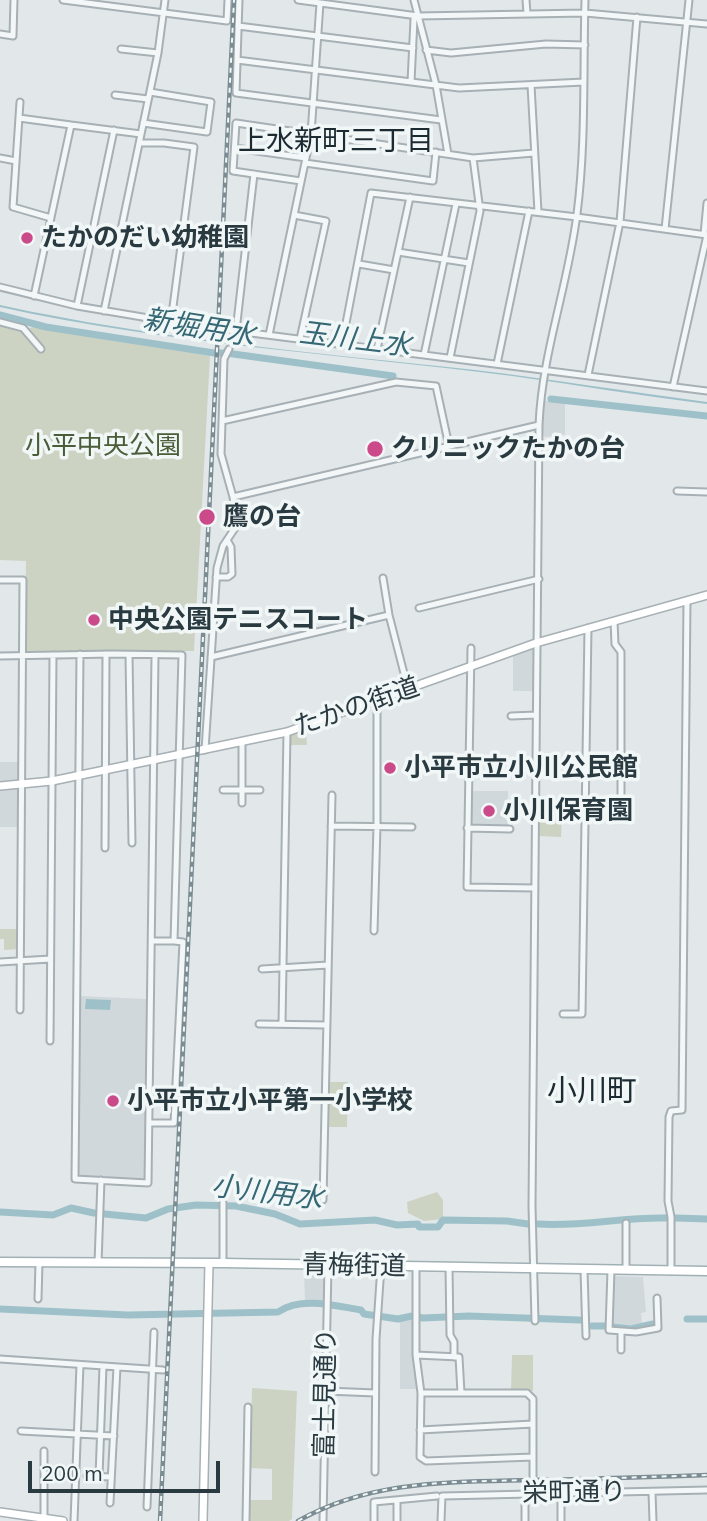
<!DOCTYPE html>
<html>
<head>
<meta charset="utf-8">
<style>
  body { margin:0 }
  #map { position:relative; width:707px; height:1521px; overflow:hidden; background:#e2e8ea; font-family:Mulish,sans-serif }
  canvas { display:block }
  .scale { position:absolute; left:28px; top:1461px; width:192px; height:32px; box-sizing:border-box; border:4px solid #2a3a41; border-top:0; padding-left:9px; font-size:21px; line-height:24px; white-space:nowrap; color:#2a3a41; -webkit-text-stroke:5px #f1f6f7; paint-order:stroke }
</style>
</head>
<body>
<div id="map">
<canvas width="707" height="1521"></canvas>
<div class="scale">200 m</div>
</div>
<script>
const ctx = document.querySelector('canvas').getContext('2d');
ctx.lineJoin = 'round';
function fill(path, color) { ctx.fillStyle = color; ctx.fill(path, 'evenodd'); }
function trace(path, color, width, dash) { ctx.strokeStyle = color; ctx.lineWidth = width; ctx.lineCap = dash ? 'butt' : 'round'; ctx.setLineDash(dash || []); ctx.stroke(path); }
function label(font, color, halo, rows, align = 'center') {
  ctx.font = font + ' Mulish,"Noto Sans JP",sans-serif'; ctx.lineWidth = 7; ctx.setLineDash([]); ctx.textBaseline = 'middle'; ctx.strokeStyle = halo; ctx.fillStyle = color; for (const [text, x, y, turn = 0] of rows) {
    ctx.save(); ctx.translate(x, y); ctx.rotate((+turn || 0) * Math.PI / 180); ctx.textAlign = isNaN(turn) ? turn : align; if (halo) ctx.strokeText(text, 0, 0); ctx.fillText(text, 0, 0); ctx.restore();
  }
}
const built = new Path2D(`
  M542,400L565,404V434L562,436L545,437L542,434Z
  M530,648L534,651V691H513V655Z
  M0,762H18L17,781L0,783Z
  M16,787L19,790V827H0V789Z
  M470,791H508V825L506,828L470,827Z
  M80,996L149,999L146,1180L81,1176L78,1172Z
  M304,1271H322L325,1274L324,1303L305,1302Z
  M614,1276L643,1277L646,1312L641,1313L642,1325L611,1326V1279Z
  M412,1320L416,1389H400V1321Z`);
const green = new Path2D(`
  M0,327L20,331L33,327L210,356L194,651L24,652L26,561L0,560Z
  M306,730L307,745H290V736Z
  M539,815H562L561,837L538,836Z
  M0,929H19V949L4,950V939H0Z
  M329,1082H348L347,1127H328Z
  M437,1192L443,1200V1219L424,1221L408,1213L407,1202Z
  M512,1355H533V1391H511Z
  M252,1388L297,1391L292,1519L289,1521H249V1500H272V1469L250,1468Z`);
const water = new Path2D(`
  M0,305C156,339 316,353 475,370C552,379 629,392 707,402V404C642,396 577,385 512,376C341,354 168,344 0,307Z
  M86,999L111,1000L110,1010L85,1009Z`);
const canal = new Path2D(`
  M0,315L46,327L214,353H226L393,376
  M551,399L707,416
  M0,1212L53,1215L71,1208L94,1213L146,1218L168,1209L196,1205L236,1206L275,1214L300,1224L375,1220L397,1225L418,1224L419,1227H438L443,1220L507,1221L528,1224
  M676,1218L707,1219
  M538,1224C581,1227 623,1217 666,1218
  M0,1309L128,1315L278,1312C301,1296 336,1306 361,1310L364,1314L398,1319L412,1316L423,1318L469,1316L579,1320
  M687,1319H707
  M592,1326H606
  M612,1327L631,1329L653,1324`);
const street = new Path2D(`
  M63,0L227,21L228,0
  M239,0L236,93L441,120
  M298,0L418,16L585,13L707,24
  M414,0L436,85L448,154
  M526,0L527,13
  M238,26L413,48
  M0,34L13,36L14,0
  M121,49L158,53
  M426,50L451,53L546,44L585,45
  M237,60L459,88L584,82
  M411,82L414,19L418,16
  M531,85L538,212
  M115,95L148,99
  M20,102L13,207L51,218
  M19,118L71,125
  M143,123L207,132L211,102L150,92
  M140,143H164L194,147L171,322
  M235,148L306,158
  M0,158L16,161
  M305,163L433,181L436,152
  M301,181L233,171L236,123L473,158L534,153
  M294,215L326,221L300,339
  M665,229L689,0
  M704,234L707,203
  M398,252L469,263
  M359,264L394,270
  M0,287L77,306L196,326L707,391
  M34,296L71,125L141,134
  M77,306L114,130
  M104,311L158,53L165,0
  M0,322L23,328L41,349
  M236,331L254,174
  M269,335L311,134L320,3
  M342,344L371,193L577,217L707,235
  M377,349L410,197
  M424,355L456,204
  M450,358L480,211L473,158
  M497,364L529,211
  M588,375L620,222L637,17
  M673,387L707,235
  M222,421L396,382L436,386L449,446
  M677,491L707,492
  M233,497L539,425
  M216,577H228L232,574L231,547L227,540
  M383,578L389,615L408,689
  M0,580H23L20,1010
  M419,608L539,579
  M614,621L615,644L621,652V805
  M471,648L467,887L535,888
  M80,654L75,1179L148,1183L155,656
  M129,655L132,843
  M0,656L113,654L182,655L174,941L183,942L174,1123H149
  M211,657L389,615
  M511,716L536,715
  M205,750L217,568L223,546L237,525L233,497L221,454L224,359L229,349
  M223,790H260
  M242,803V742
  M331,826L412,827
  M467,828L510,829
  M105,848L106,654
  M374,931L377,826V700
  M152,941H174
  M0,962L50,959
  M262,969L328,965
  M563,1014H582L588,628
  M259,1024L327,1025
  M282,1024L287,732
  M50,1041L53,655
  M323,1200L332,795
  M223,1203V1263
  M626,1223V1270
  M98,1263L101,1180
  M416,1267V1355L421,1393L420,1457L426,1461L533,1457V1399L527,1393H421
  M449,1267L450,1335L454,1342V1357
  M584,1270L586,1336
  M611,1270L609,1330L636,1332L658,1328L657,1298
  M671,1271V1217L668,1201L669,1117L671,1111L682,1110L687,601
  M38,1299L39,1263
  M535,1321L532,1206L539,425C542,353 568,286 577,214C586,144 583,71 585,0
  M621,1350V1333
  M416,1355L459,1357L461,1393
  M0,1359L163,1370
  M327,1391L375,1393
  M420,1430L533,1424
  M21,1431L114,1436
  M533,1457V1493
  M375,1472L376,1339L381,1266
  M87,1476L111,1477
  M99,1477L103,1366
  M652,1492L653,1521
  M561,1493V1521
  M110,1503L117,1367
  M147,1507L154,1332
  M44,1518V1451
  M74,1521L80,1365
  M246,1521L248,1407
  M323,1521L328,1265
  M374,1521V1502L437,1496
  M397,1521V1500
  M441,1521L442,1496L707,1490
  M525,1521V1494`);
const secondary = new Path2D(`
  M0,786L52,781L287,732L536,643L707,595
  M0,1512L63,1521
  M203,1521L209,1263`);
const primary = new Path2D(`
  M0,1262L223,1263L707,1271`);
const rail = new Path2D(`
  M160,1521L234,0
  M298,1521C370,1480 451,1482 531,1480C590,1479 648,1477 707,1475`);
const markers = [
  [27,238,7,"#cb4a89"],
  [375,449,9,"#cb4a89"],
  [207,517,9,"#cb4a89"],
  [94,620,7,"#cb4a89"],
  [390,768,7,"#cb4a89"],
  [489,811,7,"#cb4a89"],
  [113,1101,7,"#cb4a89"]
];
const poiNames = [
  ["たかのだい幼稚園",41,238],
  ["クリニックたかの台",391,449],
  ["鷹の台",223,517],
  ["中央公園テニスコート",108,620],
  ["小平市立小川公民館",404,768],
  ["小川保育園",503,811],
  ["小平市立小平第一小学校",127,1101]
];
const parkNames = [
  ["小平中央公園",103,446]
];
const streetNames = [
  ["たかの街道",357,707,-19],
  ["青梅街道",354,1266,1],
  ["富士見通り",326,1393,-89],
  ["栄町通り",574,1493,-1]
];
const neighbourhoodNames = [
  ["上水新町三丁目",336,142]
];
const waterNames = [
  ["新堀用水",199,328,9],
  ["玉川上水",355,340,7],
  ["小川用水",267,1193,7]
];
const quarterNames = [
  ["小川町",592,1092]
];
fill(built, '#d0d8dc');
fill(green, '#cdd3c3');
fill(water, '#9ec1c9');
trace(canal, '#9ec1c9', 7);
trace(street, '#a7b0b4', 9);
trace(secondary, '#a7b0b4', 10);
trace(primary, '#a1b0b5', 11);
trace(street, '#f4f7f8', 5);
trace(secondary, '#fff', 7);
trace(primary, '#fff', 8);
trace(rail, '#7b8c93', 4.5);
trace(rail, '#f1f6f7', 2, [5]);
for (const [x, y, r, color] of markers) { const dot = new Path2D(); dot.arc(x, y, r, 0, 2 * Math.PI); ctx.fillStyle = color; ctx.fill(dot); trace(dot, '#f1f6f7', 2.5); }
label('bold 26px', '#2a3a41', '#f1f6f7', poiNames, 'left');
label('26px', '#4b5d38', '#f1f6f7', parkNames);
label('26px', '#2a3a41', '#f1f6f7', streetNames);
label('28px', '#1c2b32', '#f1f6f7', neighbourhoodNames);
label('italic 28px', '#356774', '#f1f6f7', waterNames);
label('30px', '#1c2b32', '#f1f6f7', quarterNames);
</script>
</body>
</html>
